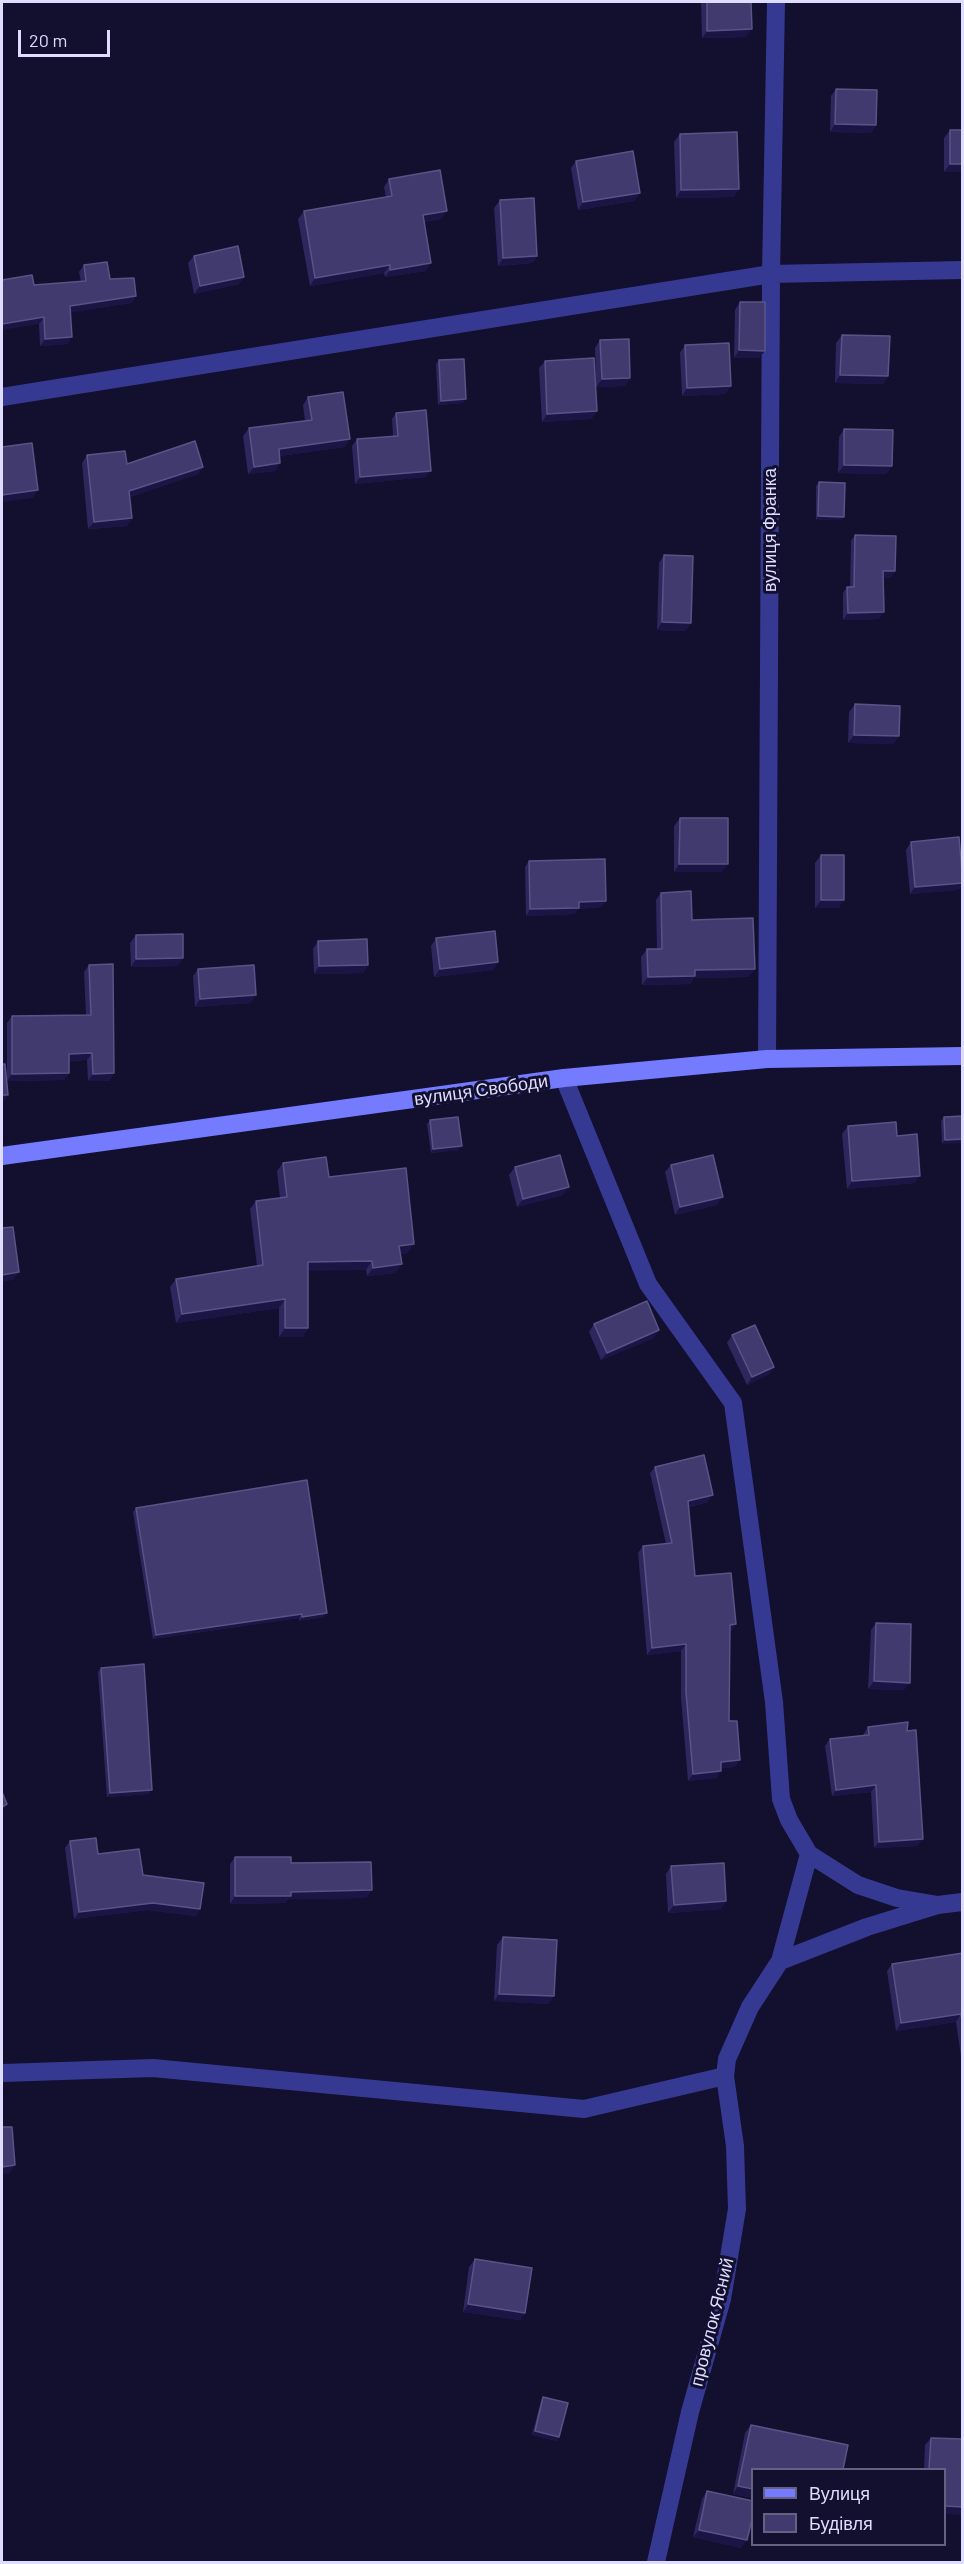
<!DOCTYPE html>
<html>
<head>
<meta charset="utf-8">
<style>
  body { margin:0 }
  #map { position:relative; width:964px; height:2564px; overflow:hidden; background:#120f2f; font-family:Barlow,sans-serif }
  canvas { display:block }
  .frame { position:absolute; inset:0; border:3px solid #deddff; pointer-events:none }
  .legend { position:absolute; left:751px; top:2468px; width:195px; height:78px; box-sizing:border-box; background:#120f2f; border:2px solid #646182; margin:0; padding:8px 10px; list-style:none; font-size:18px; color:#deddff }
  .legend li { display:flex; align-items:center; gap:12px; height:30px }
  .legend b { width:30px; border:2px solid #646182 }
  .scale { position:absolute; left:18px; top:30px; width:92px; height:27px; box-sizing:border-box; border:3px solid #deddff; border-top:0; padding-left:8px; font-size:18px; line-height:21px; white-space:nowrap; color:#deddff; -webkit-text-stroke:4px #120f2f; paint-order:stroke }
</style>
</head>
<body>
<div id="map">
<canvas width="964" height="2564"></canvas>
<div class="frame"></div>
<ul class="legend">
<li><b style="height:8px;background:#747bff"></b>Вулиця</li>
<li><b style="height:16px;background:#403a6f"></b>Будівля</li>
</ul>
<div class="scale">20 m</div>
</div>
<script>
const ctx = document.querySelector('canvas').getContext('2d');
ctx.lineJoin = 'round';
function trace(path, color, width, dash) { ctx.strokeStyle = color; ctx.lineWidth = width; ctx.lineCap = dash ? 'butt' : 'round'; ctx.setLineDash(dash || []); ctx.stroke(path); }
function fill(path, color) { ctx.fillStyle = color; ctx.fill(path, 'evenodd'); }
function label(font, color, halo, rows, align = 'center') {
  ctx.font = font + ' Barlow,sans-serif'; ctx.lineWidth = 6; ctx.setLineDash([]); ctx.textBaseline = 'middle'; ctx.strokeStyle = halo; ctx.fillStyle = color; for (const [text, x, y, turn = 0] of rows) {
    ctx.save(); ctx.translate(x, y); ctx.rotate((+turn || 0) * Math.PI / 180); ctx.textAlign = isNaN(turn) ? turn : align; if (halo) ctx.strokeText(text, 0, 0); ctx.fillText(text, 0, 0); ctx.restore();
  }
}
const street = new Path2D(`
  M2,397L771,274L962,270
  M767,1059L771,274L776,2
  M564,1078L648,1284L733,1403L774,1702L781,1799L789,1820L809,1854L858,1885L897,1898L938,1905
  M780,1961L809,1854
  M2,2073L153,2068L584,2109L725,2076
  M656,2562L690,2412L722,2299L737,2209L735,2146L725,2076L727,2059L750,2007L780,1961L867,1927L938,1905L962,1902`);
const secondary = new Path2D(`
  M2,1156L564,1078L767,1059L962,1056`);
const wall = new Path2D(`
  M701,2H751L746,37L702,38Z
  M836,89L876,125L871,133L830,132L831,96Z
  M950,130L963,172H944V138Z
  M680,134L734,197L676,198L674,142Z
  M576,161L640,193L634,201L578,210L571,168Z
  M389,179L441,219L424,222L426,271L385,277L384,273L310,286L298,219L304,211L386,197L384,187Z
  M500,200L537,256L532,263L498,266L494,208Z
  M194,256L244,277L239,284L194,294L188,263Z
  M84,265L136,296L131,303L71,312L68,344L40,346L39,324L34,285L81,282L79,272Z
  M740,302L759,358H734L735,310Z
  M842,335L888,376L883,384L835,383L836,343Z
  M600,340L630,378L625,386L596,387L595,348Z
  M685,345L731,386L725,394L682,396L680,353Z
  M439,360L463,403L438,405L436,364Z
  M545,361L597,411L591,419L542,422L539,368Z
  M308,397L350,439L344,447L280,456V463L275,471L248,474L243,436L249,428L305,421L303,405Z
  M396,413L426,477L355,484L352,446L357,439L393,436L392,419Z
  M844,429L892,466L886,474L838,473L839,437Z
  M87,455L127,464L203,467L198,474L130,497L132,518L127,526L88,529L82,463Z
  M819,482L841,520H816V486Z
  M855,535L895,571L890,578L883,577L879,619L843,620V593L847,587H850L851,541Z
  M664,555L691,623L685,631L657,630L659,563Z
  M855,704L899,736L893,744L848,743L849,712Z
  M680,818L722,872H674V826Z
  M911,842L963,873V884L958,890L910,894L906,850Z
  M821,855L839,908H815V863Z
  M529,861L606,901L601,907L578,909L574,914L526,916L525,867Z
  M661,893L692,920L749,977L694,978L690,984L642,985L641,957L647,949H657L656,900Z
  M136,935L178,966L131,967L130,943Z
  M436,938L498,962L493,970L434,977L431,946Z
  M318,941L368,965L363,973L314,974L313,949Z
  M89,965L114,1073L109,1081H88L87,1060L69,1061V1073L64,1080L7,1081V1023L12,1016L86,1015L84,972Z
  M198,969L251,1003L195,1007L193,976Z
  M963,1116L942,1144L941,1121L944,1117Z
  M430,1120L459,1150L431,1153L427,1124Z
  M848,1126L897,1136L915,1183L847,1189L842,1134Z
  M283,1163L329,1177L408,1253L400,1254L402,1264L395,1273L367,1276L366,1270H308V1328L302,1337H279V1308L176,1323L170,1287L176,1279L257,1266L250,1209L256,1201L280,1198L277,1171Z
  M671,1165L717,1205L675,1215L665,1172Z
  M515,1167L563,1195L517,1207L509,1175Z
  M594,1324L654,1338L601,1360L589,1332Z
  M732,1335L774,1367L769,1374L747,1385L727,1343Z
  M655,1467L708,1502L689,1507L695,1576L736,1624L731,1631H730L729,1721L735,1767L721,1768L717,1778L688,1781L681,1698V1651L647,1655L638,1553L643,1546L666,1544L650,1473Z
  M136,1508L324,1617L299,1621V1618L153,1639L133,1512Z
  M876,1623L904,1690L868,1689L871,1630Z
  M101,1668L149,1794L107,1797L98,1672Z
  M868,1727L907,1731L918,1846L874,1848L871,1792L832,1796L825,1746L830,1739L863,1735Z
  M70,1841L98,1854L200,1909L196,1916L148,1910L74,1919L65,1848Z
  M235,1857L291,1863L372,1890L366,1898L288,1899L285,1903L230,1904V1864Z
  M671,1866L726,1901L721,1909L668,1913L666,1874Z
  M503,1937L549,2004L494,2001L497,1945Z
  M963,1953V2070L956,2022L896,2031L887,1971L892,1964Z
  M475,2259L525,2313L520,2320L463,2312L469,2267Z
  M543,2397L557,2441L532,2435L541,2401Z
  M751,2425L753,2469V2498L733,2494L745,2433Z
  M931,2438L945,2469H924L925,2445Z
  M707,2491L741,2548L693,2537L702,2499Z`);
const shadedWall = new Path2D(`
  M752,29L746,37L702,38L707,31Z
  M835,124L876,125L871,133L830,132Z
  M950,164H963V172H944Z
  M739,189L734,197L676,198L681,190Z
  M640,193L634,201L578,210L583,202Z
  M447,211L441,219L418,223L423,215Z
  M537,256L532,263L498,266L503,258Z
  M431,263L426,271L385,277L390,270Z
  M390,265L384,273L310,286L315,278Z
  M244,277L239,284L194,294L200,286Z
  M136,296L131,303L66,313L70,306Z
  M44,317L39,324L2,330V324Z
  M72,337L68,344L40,346L45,339Z
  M739,350L765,351L759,358H734Z
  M840,375L888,376L883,384L835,383Z
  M630,378L625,386L596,387L602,379Z
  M731,386L725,394L682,396L687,388Z
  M466,399L463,403L438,405L441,401Z
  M597,411L591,419L542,422L547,414Z
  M350,439L344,447L273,457L279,449Z
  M280,463L275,471L248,474L254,467Z
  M844,465L892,466L886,474L838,473Z
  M203,467L198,474L124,499L129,491Z
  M431,471L426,477L355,484L360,477Z
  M38,490L33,498L2,502V495Z
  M818,516L844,517L841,520H816Z
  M132,518L127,526L88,529L94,522Z
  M883,571H895L890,578L878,577Z
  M884,612L879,619L843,620L848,613Z
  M662,622L691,623L685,631L657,630Z
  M854,735L899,736L893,744L848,743Z
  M679,864H728L722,872H674Z
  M963,883L958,890L910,894L915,887Z
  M821,900H844L839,908H815Z
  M606,901L601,907L578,909L574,914L526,916L530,909L579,902Z
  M183,958L178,966L131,967L136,959Z
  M498,962L493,970L434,977L440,969Z
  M368,965L363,973L314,974L319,966Z
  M755,969L749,977L694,978L690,984L642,985L648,977L695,970Z
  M256,995L251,1003L195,1007L200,999Z
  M92,1053L87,1060L64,1061L69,1054Z
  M69,1073L64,1080L7,1081L12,1074Z
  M114,1073L109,1081H88L93,1074Z
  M2,1095H8L3,1102H2Z
  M963,1139V1143L942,1144L945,1140Z
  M462,1146L459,1150L431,1153L433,1149Z
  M920,1176L915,1183L847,1189L852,1181Z
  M569,1187L563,1195L517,1207L523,1199Z
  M723,1197L717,1205L675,1215L680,1207Z
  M414,1244L408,1253L393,1255L399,1246Z
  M372,1261L366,1270L302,1271L308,1262Z
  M402,1264L395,1273L367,1276L373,1268Z
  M19,1272L13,1280L2,1282V1275Z
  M285,1299L279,1308L176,1323L182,1314Z
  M285,1328H308L302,1337H279Z
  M659,1330L654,1338L601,1360L607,1353Z
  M774,1367L769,1374L747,1385L752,1377Z
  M713,1495L708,1502L683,1508L688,1501Z
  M327,1613L324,1617L299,1621L302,1617Z
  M302,1614L299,1618L153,1639L156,1635Z
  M736,1624L731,1631L725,1632L730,1625Z
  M686,1644L681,1651L647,1655L652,1648Z
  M874,1681L910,1683L904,1690L868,1689Z
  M740,1760L735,1767L716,1769L721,1762Z
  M721,1771L717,1778L688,1781L693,1774Z
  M876,1785L871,1792L832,1796L836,1790Z
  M152,1790L149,1794L107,1797L110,1793Z
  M7,1804L2,1812V1807Z
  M923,1839L918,1846L874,1848L879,1842Z
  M372,1890L366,1898L288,1899L285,1903L230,1904L235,1896L291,1892Z
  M726,1901L721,1909L668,1913L674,1905Z
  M153,1903L200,1909L196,1916L148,1910L74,1919L79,1912Z
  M499,1994L554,1996L549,2004L494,2001Z
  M961,2014L956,2022L896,2031L901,2023Z
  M15,2165L10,2173L2,2174V2167Z
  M468,2304L525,2313L520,2320L463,2312Z
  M535,2431L559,2437L557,2441L532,2435Z
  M738,2486L753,2489V2498L733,2494Z
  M945,2506L963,2507V2515L945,2514Z
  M699,2530L747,2540L741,2548L693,2537Z`);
const building = new Path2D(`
  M707,2H751L752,29L707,31Z
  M836,89L877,90L876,125L835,124Z
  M950,130H963V164H950Z
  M737,132L739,189L681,190L680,134Z
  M633,151L640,193L583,202L576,161Z
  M440,170L447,211L423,215L431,263L390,270V265L315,278L304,211L392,196L389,179Z
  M534,198L537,256L503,258L500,200Z
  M238,246L244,277L200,286L194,256Z
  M107,262L110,279L134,278L136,296L70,306L72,337L45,339L44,317L2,324V280L32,275L34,285L86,281L84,265Z
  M740,302H765V351L739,350Z
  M842,335L890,336L888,376L840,375Z
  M629,339L630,378L602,379L600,340Z
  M729,343L731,386L687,388L685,345Z
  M594,358L597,411L547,414L545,361Z
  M464,359L466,399L441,401L439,360Z
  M343,392L350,439L279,449L280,463L254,467L249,428L312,420L308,397Z
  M426,410L431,471L360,477L357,439L398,436L396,413Z
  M844,429L893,430L892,466L844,465Z
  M195,441L203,467L129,491L132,518L94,522L87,455L125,451L127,464Z
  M32,443L38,490L2,495V447Z
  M819,482L845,483L844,517L818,516Z
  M855,535L896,536L895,571H883L884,612L848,613L847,587H854Z
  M664,555L693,556L691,623L662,622Z
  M855,704L900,706L899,736L854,735Z
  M680,818H728V864H679Z
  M959,837L963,883L915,887L911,842Z
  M821,855H844V900H821Z
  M605,859L606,901L579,902V908L530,909L529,861Z
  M691,891L692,920L753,918L755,969L695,970V976L648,977L647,949H662L661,893Z
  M495,931L498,962L440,969L436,938Z
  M183,934V958L136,959V935Z
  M367,939L368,965L319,966L318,941Z
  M113,964L114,1073L93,1074L92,1053L69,1054V1073L12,1074V1016L91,1015L89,965Z
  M254,965L256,995L200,999L198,969Z
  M2,1064H5L8,1095H2Z
  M963,1116V1139L945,1140L944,1117Z
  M458,1117L462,1146L433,1149L430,1120Z
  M896,1122L897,1136L917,1134L920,1176L852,1181L848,1126Z
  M560,1155L569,1187L523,1199L515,1167Z
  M713,1155L723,1197L680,1207L671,1165Z
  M326,1157L329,1177L406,1168L414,1244L399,1246L402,1264L373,1268L372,1261L308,1262V1328H285V1299L182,1314L176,1279L263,1265L256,1201L287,1197L283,1163Z
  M13,1227L19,1272L2,1275V1228Z
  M647,1301L659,1330L607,1353L594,1324Z
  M755,1325L774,1367L752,1377L732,1335Z
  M704,1455L713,1495L688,1501L695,1576L731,1573L736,1624L730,1625L729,1721H737L740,1760L721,1762V1771L693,1774L686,1692V1644L652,1648L643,1546L672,1543L655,1467Z
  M307,1480L327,1613L302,1617V1614L156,1635L136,1508Z
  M876,1623L911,1624L910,1683L874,1681Z
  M144,1664L152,1790L110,1793L101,1668Z
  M908,1722L907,1731L916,1730L923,1839L879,1842L876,1785L836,1790L830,1739L869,1735L868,1727Z
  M2,1792L7,1804L2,1807Z
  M96,1838L98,1854L139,1849L143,1875L204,1883L200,1909L153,1903L79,1912L70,1841Z
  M235,1857H291V1863L371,1862L372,1890L291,1892V1896H235Z
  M724,1863L726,1901L674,1905L671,1866Z
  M503,1937L557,1940L554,1996L499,1994Z
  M963,1953V2026L961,2014L901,2023L892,1964Z
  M2,2127H12L15,2165L2,2167Z
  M475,2259L532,2268L525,2313L468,2304Z
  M543,2397L568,2403L559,2437L535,2431Z
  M751,2425L848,2445L843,2469H753V2489L738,2486Z
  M931,2438L963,2439V2507L945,2506V2469H929Z
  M707,2491L753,2501V2515L747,2540L699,2530Z`);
const streetNames = [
  ["вулиця Франка",770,530,-90],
  ["вулиця Свободи",481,1090,-8],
  ["провулок Ясний",712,2322,-76]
];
trace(street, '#363992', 18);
trace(secondary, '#747bff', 18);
fill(wall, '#2d275e');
fill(shadedWall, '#1a1544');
fill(building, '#403a6f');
trace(building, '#595486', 1.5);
label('18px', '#deddff', '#120f2f', streetNames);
</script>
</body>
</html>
